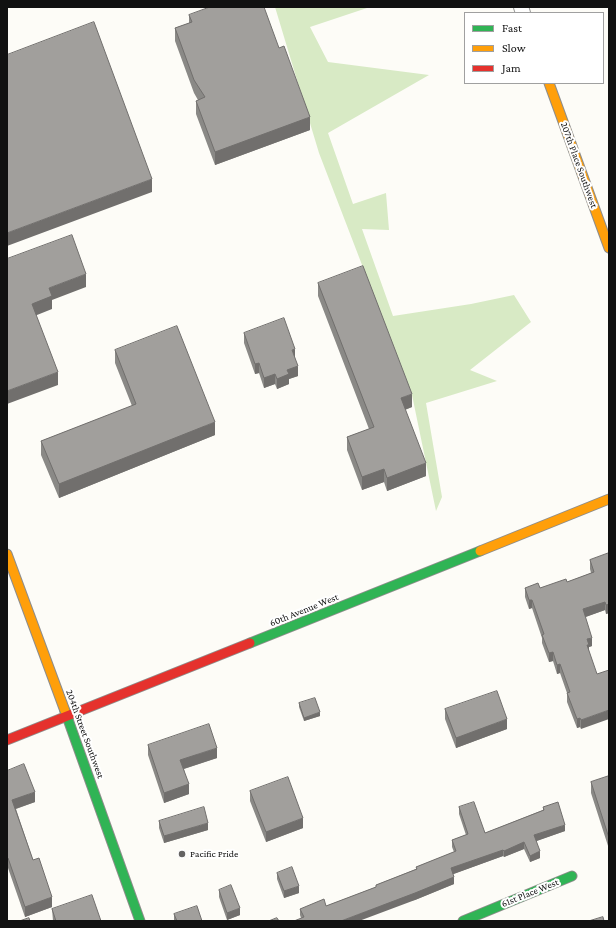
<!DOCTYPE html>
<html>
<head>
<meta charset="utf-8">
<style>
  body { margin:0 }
  #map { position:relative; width:616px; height:928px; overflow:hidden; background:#fdfcf7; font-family:"Crimson Pro",serif }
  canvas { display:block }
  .frame { position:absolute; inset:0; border:8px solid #111; pointer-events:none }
  .legend { position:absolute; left:464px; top:12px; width:140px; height:72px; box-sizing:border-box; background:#fff; border:1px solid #a0a0a0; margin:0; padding:5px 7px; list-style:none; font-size:12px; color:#111 }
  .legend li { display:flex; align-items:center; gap:8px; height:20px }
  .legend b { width:20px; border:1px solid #a0a0a0 }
</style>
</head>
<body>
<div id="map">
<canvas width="616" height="928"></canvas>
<div class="frame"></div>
<ul class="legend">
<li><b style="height:5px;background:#30b455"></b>Fast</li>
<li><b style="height:5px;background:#ff9f0a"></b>Slow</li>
<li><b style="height:5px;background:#e5322d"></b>Jam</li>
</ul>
</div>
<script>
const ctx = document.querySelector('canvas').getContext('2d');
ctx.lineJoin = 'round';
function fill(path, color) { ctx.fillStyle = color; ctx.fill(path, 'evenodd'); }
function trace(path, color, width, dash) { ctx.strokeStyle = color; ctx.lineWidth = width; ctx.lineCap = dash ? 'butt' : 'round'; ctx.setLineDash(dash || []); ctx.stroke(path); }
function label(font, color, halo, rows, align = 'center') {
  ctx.font = font + ' "Crimson Pro",serif'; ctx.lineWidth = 4; ctx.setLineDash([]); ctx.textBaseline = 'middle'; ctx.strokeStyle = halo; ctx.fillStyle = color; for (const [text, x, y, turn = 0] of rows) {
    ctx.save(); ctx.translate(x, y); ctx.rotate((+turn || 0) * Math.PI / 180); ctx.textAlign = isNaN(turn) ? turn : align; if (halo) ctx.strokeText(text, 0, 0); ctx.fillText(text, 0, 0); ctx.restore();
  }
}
const forest = new Path2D(`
  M275,7H370L310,27L328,62L429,75L328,133L353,204L386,193L389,230L362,229L393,316L471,304L514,295L531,322L470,370L497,381L426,403L442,497L436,511L412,395L319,153Z`);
const street = new Path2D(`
  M521,7L523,13`);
const fast = new Path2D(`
  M250,643L480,551
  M65,711L140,921
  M463,921L572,876`);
const slow = new Path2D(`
  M549,83L609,248
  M480,551L609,499
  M7,554L65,711`);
const jam = new Path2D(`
  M7,740L250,643`);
const wall = new Path2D(`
  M189,15L279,48L310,130L215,165L196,114V101L198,100L194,93L175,41V28L189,23Z
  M318,283L412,407L405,410L426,476L387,491L384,482L362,490L347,450V437L369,429L318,296Z
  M244,333L295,359L298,376L289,379V384L277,389L275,384L264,388L259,373L255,374L244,343Z
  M115,350L215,435L59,498L41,455V441L132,406L115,363Z
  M609,553V613L606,614L605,610L585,617L592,646L589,647L581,729L580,727L577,728L567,702V693L560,673L557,674L553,661L549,662L542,643V638L532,608L529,609L525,597V588H540L567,582L591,573L590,569V560Z
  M299,703L320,716L304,721L299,707Z
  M445,709L507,729L456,748L445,719Z
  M148,745L217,758L184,769L189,794L164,803L148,755Z
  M7,771L35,802L16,809L33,860L52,907L25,917L8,868H7Z
  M609,776V849L591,793V782Z
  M250,791L303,828L266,842L250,801Z
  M459,807L485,833L543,810V807L565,831L536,841L540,858L530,862L524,849L504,857L503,856L453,874L454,884L415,900L301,918L300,915V909L326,906L376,887V885L416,869V867L454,852L452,847V840L466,835L459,814Z
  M159,821L208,830L164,843L159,828Z
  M277,873L299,893L284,898L277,879Z
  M219,890L240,915L227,920L219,897Z
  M52,909L101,921H53Z
  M174,914L202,921H174Z`);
const shadedWall = new Path2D(`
  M310,117V130L215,165V152Z
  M152,179V192L7,246V233Z
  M86,274V287L52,300V309L32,317V304L49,288Z
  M295,349V359L292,350Z
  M259,363V373L255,374V364Z
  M298,366V376L289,379V384L277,389V379L287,370Z
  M58,372V385L7,404V391Z
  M275,374V384L264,388V378Z
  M412,394V407L401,411V398Z
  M215,422V435L59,498V484Z
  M426,463V476L387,491V478Z
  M384,469V482L362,490V477Z
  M529,600H532V608L529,609Z
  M605,602V610L583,618V609Z
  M609,604V613L606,614V605Z
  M592,638V646L589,647V653L587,654V639Z
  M553,652V661L549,662V653Z
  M560,664V673L557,674V665Z
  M609,710V719L581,729V720Z
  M320,712V716L304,721V718Z
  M580,718V727L577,728V719Z
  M507,719V729L456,748V738Z
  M217,748V758L180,770V760Z
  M189,784V794L164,803V793Z
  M35,792V802L12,810V800Z
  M303,818V828L266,842V832Z
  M208,823V830L164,843V836Z
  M565,825V831L534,842V835Z
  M524,842V849L504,857V851Z
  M503,850V856L451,875V868Z
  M540,851V858L530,862V856Z
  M7,858H8V868H7Z
  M454,877V884L415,900L359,921H341Z
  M299,886V893L284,898V891Z
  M52,897V907L25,917V907Z
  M240,908V915L227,920V913Z`);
const building = new Path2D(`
  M210,7H264L279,48L284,46L310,117L215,152L196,101L205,97L194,80L175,28L192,22L189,15Z
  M94,22L152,179L7,233V55Z
  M72,235L86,274L49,288L52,296L32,304L58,372L7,391V259Z
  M363,266L412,394L401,398L426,463L387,478L384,469L362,477L347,437L374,427L318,283Z
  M284,318L295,349L292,350L298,366L287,370L289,374L277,379L275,374L264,378L259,363L255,364L244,333Z
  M177,326L215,422L59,484L41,441L136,404L115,350Z
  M609,553V604L606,605L605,602L583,609L592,638L587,639L589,645H587L597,674L609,670V710L581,720L580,718L577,719L567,693L570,692L560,664L557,665L553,652L549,653L542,635L544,634L532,600H529L525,588L538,583L540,588L566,579L567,582L594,572L590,560Z
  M497,691L507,719L456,738L445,709Z
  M315,698L320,712L304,718L299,703Z
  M209,724L217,748L180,760L189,784L164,793L148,745Z
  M24,764L35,792L12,800L33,860L39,858L52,897L25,907L8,858H7V771Z
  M609,776V838L591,782Z
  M288,777L303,818L266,832L250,791Z
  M474,802L485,833L544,810L543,807L558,802L565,825L534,835L540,851L530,856L524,842L504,851L503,850L451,868L454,877L415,893L341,921H294L304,917L300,909L324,899L326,906L376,887V885L417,869L416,867L456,851L452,840L468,834L459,807Z
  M204,807L208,823L164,836L159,821Z
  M292,867L299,886L284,891L277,873Z
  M231,885L240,908L227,913L219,890Z
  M92,895L101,921H56L52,909Z
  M197,906L202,921H177L174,914Z
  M603,917L604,921H589Z
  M29,918L30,921H20Z
  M277,918L279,921H269Z`);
const markers = [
  [182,854,4,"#646362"]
];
const streetNames = [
  ["207th Place Southwest",579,165,70],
  ["60th Avenue West",304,610,-22],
  ["204th Street Southwest",85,734,70],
  ["61st Place West",530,893,-22]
];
const poiNames = [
  ["Pacific Pride",190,854]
];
fill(forest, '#d8eac5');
trace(street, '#979795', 16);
trace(fast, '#8e8d8b', 11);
trace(slow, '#8e8d8b', 11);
trace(jam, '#8e8d8b', 11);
trace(street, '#fffffe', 14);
trace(fast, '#30b455', 9);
trace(slow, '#ff9f0a', 9);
trace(jam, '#e5322d', 9);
fill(wall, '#8a8986');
fill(shadedWall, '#716f6d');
fill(building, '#a19f9c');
trace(building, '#716f6d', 1);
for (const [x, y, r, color] of markers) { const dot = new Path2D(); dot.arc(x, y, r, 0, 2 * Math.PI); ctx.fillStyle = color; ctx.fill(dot); trace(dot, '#fff', 1.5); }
label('10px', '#111', '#fff', streetNames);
label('10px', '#111', '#fff', poiNames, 'left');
</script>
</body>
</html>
